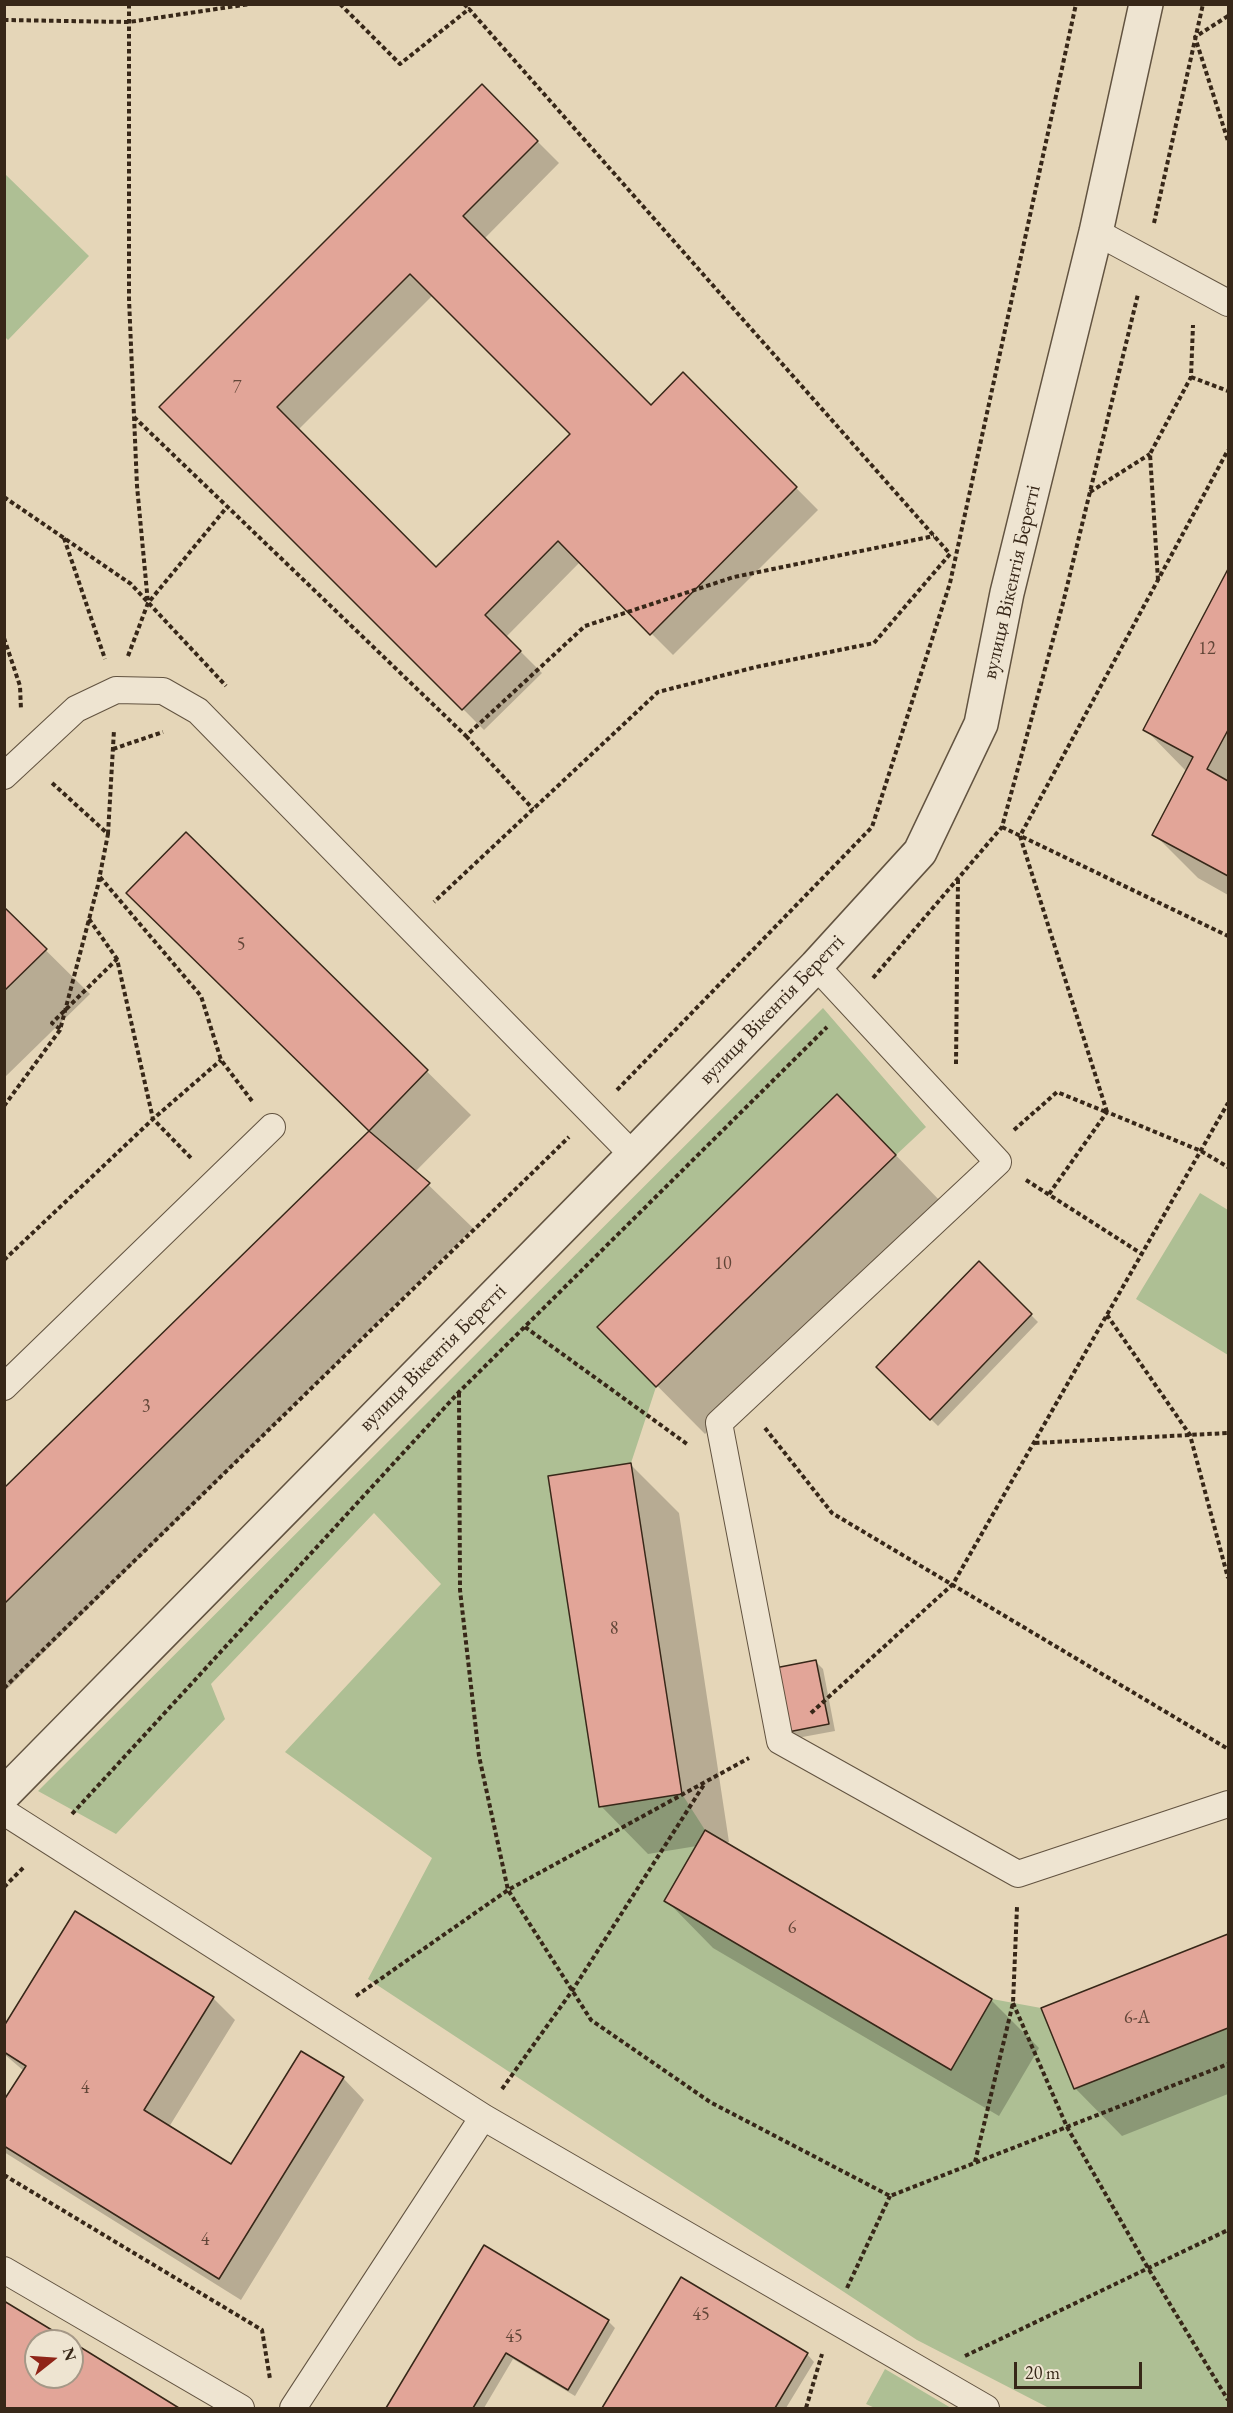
<!DOCTYPE html>
<html>
<head>
<meta charset="utf-8">
<style>
  body { margin:0 }
  #map { position:relative; width:1233px; height:2413px; overflow:hidden; background:#e5d6b8; font-family:"EB Garamond",serif }
  canvas { display:block }
  .frame { position:absolute; inset:0; border:6px solid #372718; pointer-events:none }
  .north { position:absolute; left:24px; top:2329px; width:60px; height:60px; box-sizing:border-box; background:#eee4d1; border:2px solid #a59887; border-radius:50%; rotate:73deg; font-size:16px; font-weight:700; line-height:24px; text-align:center; color:#372718 }
  .north::after { content:''; display:block; margin:auto; width:21px; height:27px; background:#8f2418; clip-path:polygon(50% 0,100% 100%,50% 72%,0 100%) }
  .scale { position:absolute; left:1014px; top:2362px; width:128px; height:27px; box-sizing:border-box; border:3px solid #372718; border-top:0; padding-left:8px; font-size:18px; line-height:21px; white-space:nowrap; color:#372718; -webkit-text-stroke:4px #eee4d1; paint-order:stroke }
</style>
</head>
<body>
<div id="map">
<canvas width="1233" height="2413"></canvas>
<div class="frame"></div>
<div class="north">N</div>
<div class="scale">20 m</div>
</div>
<script>
const ctx = document.querySelector('canvas').getContext('2d');
ctx.lineJoin = 'round';
function fill(path, color) { ctx.fillStyle = color; ctx.fill(path, 'evenodd'); }
function trace(path, color, width, dash) { ctx.strokeStyle = color; ctx.lineWidth = width; ctx.lineCap = dash ? 'butt' : 'round'; ctx.setLineDash(dash || []); ctx.stroke(path); }
function label(font, color, halo, rows, align = 'center') {
  ctx.font = font + ' "EB Garamond",serif'; ctx.lineWidth = 6; ctx.setLineDash([]); ctx.textBaseline = 'middle'; ctx.strokeStyle = halo; ctx.fillStyle = color; for (const [text, x, y, turn = 0] of rows) {
    ctx.save(); ctx.translate(x, y); ctx.rotate((+turn || 0) * Math.PI / 180); ctx.textAlign = isNaN(turn) ? turn : align; if (halo) ctx.strokeText(text, 0, 0); ctx.fillText(text, 0, 0); ctx.restore();
  }
}
const green = new Path2D(`
  M5,174L89,256L8,340L4,336Z
  M823,1008L926,1127L896,1155L837,1094L597,1326L656,1387L631,1463L548,1477L599,1807L682,1794L705,1830L664,1901L951,2070L992,1999L1041,2008L1074,2089L1228,2028V2408H1049L917,2340L368,1979L432,1858L285,1752L441,1584L374,1513L211,1684L225,1719L116,1834L38,1791Z
  M1200,1193L1228,1210V1355L1136,1299Z
  M885,2369L951,2408H875L866,2404Z`);
const shadow = new Path2D(`
  M482,86L559,163L484,239L651,407L683,374L818,510L673,655L580,562L506,637L542,673L484,730L162,407ZM433,295L572,434L437,569L298,430Z
  M1228,572V895L1198,878L1154,834L1187,772L1145,729Z
  M186,834L471,1115L415,1172L473,1228L4,1692V1490L371,1131L172,937Z
  M4,909L90,994L4,1078Z
  M885,1144L942,1203L705,1434L599,1327Z
  M979,1263L1038,1322L938,1426L878,1367Z
  M631,1465L679,1513L729,1842H723L991,2000L1039,2048L999,2116L713,1948L666,1900L697,1846L648,1854L601,1806Z
  M816,1662L823,1669L835,1731L797,1738L789,1731Z
  M1228,1936V2094L1122,2136L1075,2088L1043,2009Z
  M213,1998L235,2020L169,2127L232,2166L343,2078L364,2100L241,2300L4,2152V2103L24,2071L4,2054V2029Z
  M485,2247L608,2321L615,2328L575,2396L513,2359L484,2408H388Z
  M681,2279L807,2354L814,2362L786,2408H604Z
  M4,2302L67,2341H36V2377H72V2344L176,2408H4Z`);
const building = new Path2D(`
  M482,84L538,141L463,216L651,405L683,372L797,487L650,635L558,541L485,615L521,651L462,710L159,407ZM410,274L570,434L436,567L277,407Z
  M1228,569V730L1207,769L1228,781V876L1152,835L1193,757L1143,730Z
  M186,832L428,1070L369,1131L126,893Z
  M4,907L47,949L4,991Z
  M837,1094L896,1155L656,1387L597,1327Z
  M369,1131L430,1183L4,1604V1488Z
  M979,1261L1032,1314L930,1420L876,1367Z
  M631,1463L682,1794L599,1807L548,1476Z
  M816,1660L829,1724L788,1732L775,1668Z
  M705,1830L992,1999L951,2070L664,1901Z
  M75,1911L214,1997L144,2110L231,2164L301,2051L344,2077L219,2279L4,2146V2100L26,2066L4,2052V2026Z
  M1228,1934V2028L1074,2089L1041,2008Z
  M484,2245L609,2320L568,2390L506,2353L473,2408H386Z
  M681,2277L808,2353L775,2408H602Z
  M4,2301L70,2341H36V2377H72V2342L179,2408H4Z`);
const path = new Path2D(`
  M129,4V299L137,486L148,603
  M340,4L400,64L469,9L950,554L874,643L756,667L658,692L434,902
  M464,4L469,9
  M1228,16L1195,37L1228,141
  M4,20L129,22L250,4
  M1154,223L1203,4
  M1191,377L1228,391
  M134,417L466,736L585,626L734,577L934,536
  M1090,492L1150,454
  M4,497L131,584L226,686
  M64,538L105,659
  M1158,580L1150,454L1191,377L1193,325
  M4,638L20,686L21,710
  M128,656L148,603L227,507
  M466,736L533,809
  M113,749L163,732
  M1002,827L1228,936
  M108,834L114,730
  M100,877L201,996L221,1060L252,1101
  M89,919L117,959
  M873,978L1002,827L1063,603L1138,294
  M60,1029L52,1023L117,959L153,1119L191,1158
  M956,1064L958,880
  M617,1090L872,827L950,583L1076,4
  M4,1106L60,1030L98,885L108,834L50,781
  M1107,1112L1020,836L1228,450
  M1014,1130L1057,1092L1106,1112
  M1026,1180L1142,1254
  M1049,1194L1107,1112L1201,1151L1228,1167
  M4,1260L153,1119L221,1060
  M1107,1315L1190,1435L1228,1578
  M525,1327L687,1444
  M459,1393L460,1590L479,1756L508,1890L591,2020L710,2102L890,2196L1228,2064
  M765,1428L832,1513L1228,1749
  M1035,1443L1228,1433
  M4,1688L569,1137
  M811,1713L953,1584L1228,1103
  M72,1814L459,1392L827,1027
  M4,1887L25,1866
  M356,1996L508,1890L749,1758
  M1013,2003L1067,2127L1148,2268L1228,2400
  M502,2089L572,1991L705,1783
  M975,2162L1013,2003L1017,1907
  M4,2175L262,2330L270,2379
  M847,2288L890,2196
  M965,2356L1228,2230
  M806,2408L822,2354`);
const lane = new Path2D(`
  M1096,232L1228,303
  M4,776L76,709L116,690L163,691L198,711L633,1155
  M816,966L998,1162L719,1423L780,1741L1018,1874L1228,1804
  M4,1387L272,1127
  M4,1812L483,2117L986,2408
  M4,2270L241,2408
  M293,2408L483,2117`);
const street = new Path2D(`
  M4,1794L633,1155L816,966L920,852L981,724L1007,593L1096,232L1146,4`);
const numberNames = [
  ["7",237,388],
  ["12",1207,649],
  ["5",241,945],
  ["10",723,1264],
  ["3",146,1407],
  ["8",614,1629],
  ["6",792,1928],
  ["6-А",1137,2018],
  ["4",85,2088],
  ["4",205,2240],
  ["45",701,2315],
  ["45",514,2337]
];
const streetNames = [
  ["вулиця Вікентія Беретті",1012,582,-77],
  ["вулиця Вікентія Беретті",772,1010,-46],
  ["вулиця Вікентія Беретті",433,1358,-45]
];
fill(green, '#aebf94');
fill(shadow, '#0003');
fill(building, '#e2a598');
trace(building, '#372718', 1.5);
trace(lane, '#625340', 28);
trace(street, '#625340', 36);
trace(path, '#372718', 4, [4.5, 3]);
trace(lane, '#eee4d1', 26);
trace(street, '#eee4d1', 33);
label('18px', '#624638', null, numberNames);
label('21px', '#372718', '#eee4d1', streetNames);
</script>
</body>
</html>
